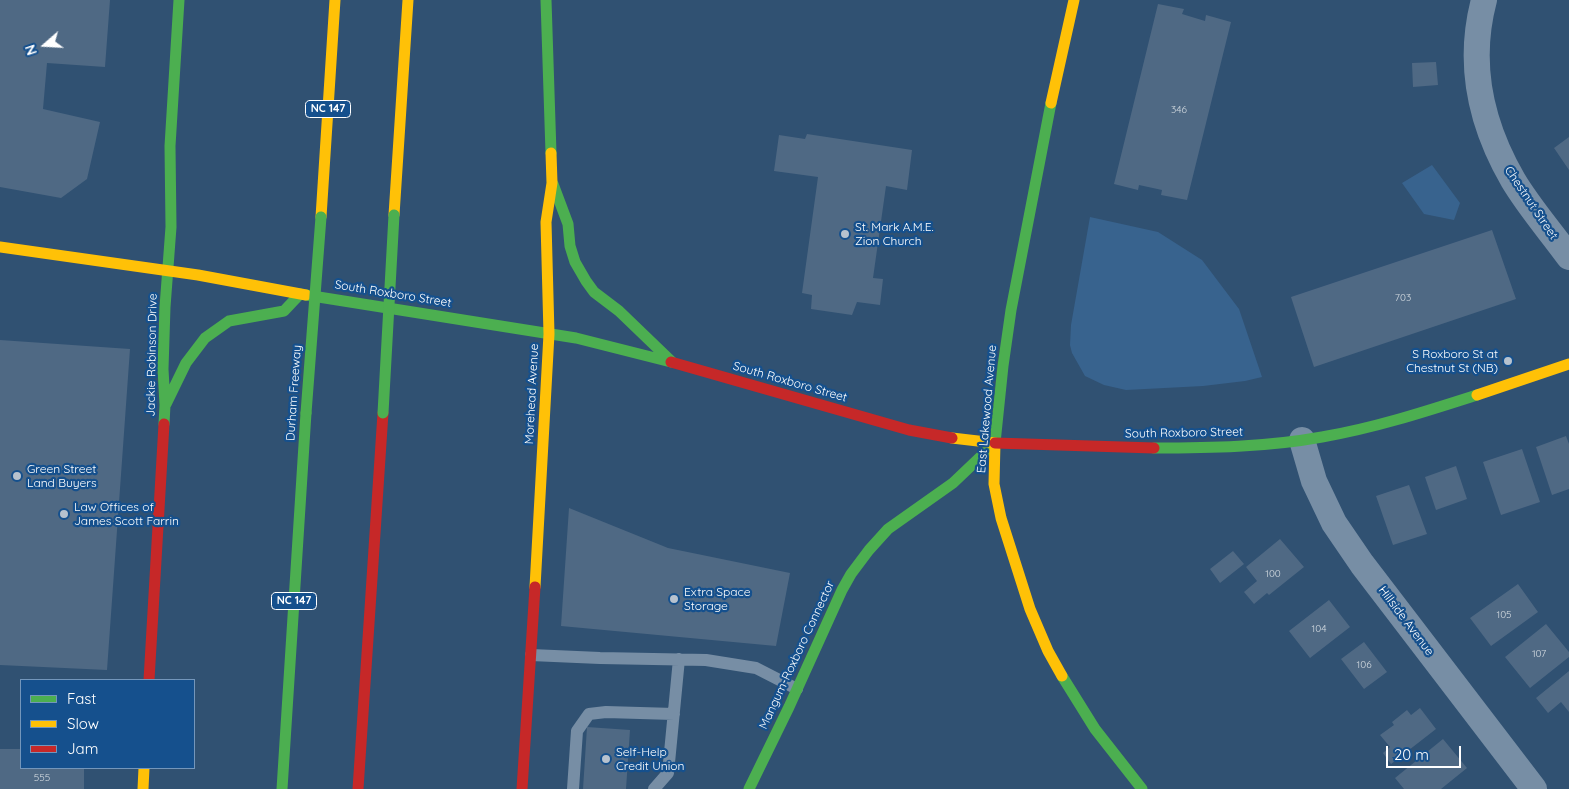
<!DOCTYPE html>
<html>
<head>
<meta charset="utf-8">
<style>
  body { margin:0 }
  #map { position:relative; width:1569px; height:789px; overflow:hidden; background:#305172; font-family:Quicksand,sans-serif }
  canvas { display:block }
  .legend { position:absolute; left:20px; top:679px; width:175px; height:90px; box-sizing:border-box; background:#15508d; border:1px solid #7396bb; margin:0; padding:6px 9px; list-style:none; font-size:15px; color:#fff }
  .legend li { display:flex; align-items:center; gap:10px; height:25px }
  .legend b { width:25px; border:1px solid #7396bb }
  .north { position:absolute; left:20px; top:20px; width:50px; height:50px; -webkit-text-stroke:4px #15508d; paint-order:stroke; rotate:251deg; font-size:14px; font-weight:700; line-height:20px; text-align:center; color:#fff }
  .north::after { content:''; display:block; margin:auto; width:18px; height:22px; background:#fff; clip-path:polygon(50% 0,100% 100%,50% 72%,0 100%) }
  .scale { position:absolute; left:1386px; top:746px; width:75px; height:22px; box-sizing:border-box; border:2px solid #fff; border-top:0; padding-left:6px; font-size:15px; line-height:18px; white-space:nowrap; color:#fff; -webkit-text-stroke:4px #15508d; paint-order:stroke }
</style>
</head>
<body>
<div id="map">
<canvas width="1569" height="789"></canvas>
<ul class="legend">
<li><b style="height:6px;background:#4caf50"></b>Fast</li>
<li><b style="height:6px;background:#ffc107"></b>Slow</li>
<li><b style="height:6px;background:#c62828"></b>Jam</li>
</ul>
<div class="north">N</div>
<div class="scale">20 m</div>
</div>
<script>
const ctx = document.querySelector('canvas').getContext('2d');
ctx.lineJoin = 'round';
function fill(path, color) { ctx.fillStyle = color; ctx.fill(path, 'evenodd'); }
function trace(path, color, width, dash) { ctx.strokeStyle = color; ctx.lineWidth = width; ctx.lineCap = dash ? 'butt' : 'round'; ctx.setLineDash(dash || []); ctx.stroke(path); }
function label(font, color, halo, rows, align = 'center') {
  ctx.font = font + ' Quicksand,sans-serif'; ctx.lineWidth = 4.5; ctx.setLineDash([]); ctx.textBaseline = 'middle'; ctx.strokeStyle = halo; ctx.fillStyle = color; for (const [text, x, y, turn = 0] of rows) {
    ctx.save(); ctx.translate(x, y); ctx.rotate((+turn || 0) * Math.PI / 180); ctx.textAlign = isNaN(turn) ? turn : align; if (halo) ctx.strokeText(text, 0, 0); ctx.fillText(text, 0, 0); ctx.restore();
  }
}
const water = new Path2D(`
  M1432,165L1460,203L1454,220L1424,214L1402,183Z
  M1090,217L1158,232L1202,260L1239,309L1262,377L1245,381L1203,386L1126,390L1104,385L1085,376L1072,353L1070,345L1071,325Z`);
const building = new Path2D(`
  M0,0H110L105,67L47,63L43,109L100,122L87,179L61,198L0,187Z
  M1158,4L1184,9L1182,14L1205,21L1206,15L1231,22L1187,200L1161,195L1162,190L1139,185L1138,190L1114,184Z
  M1436,62L1438,85L1413,87L1412,63Z
  M807,134L912,150L907,190L886,186L873,278L883,279L880,305L857,302L852,315L811,309L812,295L802,293L818,177L774,171L779,135L805,139Z
  M1569,137V170L1554,148Z
  M1492,230L1516,299L1314,367L1291,297Z
  M0,340L130,349L107,670L0,665Z
  M1566,436L1569,444V489L1552,495L1536,447Z
  M1522,449L1540,502L1501,515L1483,462Z
  M1456,466L1467,499L1436,510L1425,477Z
  M1409,485L1427,534L1393,545L1376,496Z
  M569,508L668,548L790,573L776,646L561,626Z
  M1280,539L1304,567L1269,595L1267,593L1254,604L1244,592L1257,581L1246,567Z
  M1233,551L1244,564L1220,583L1210,569Z
  M1518,584L1538,612L1491,646L1470,618Z
  M1329,600L1350,627L1310,658L1289,631Z
  M1546,624L1569,652V657L1530,688L1505,657Z
  M1364,642L1387,672L1364,689L1341,659Z
  M1569,671V712L1561,702L1548,713L1536,698Z
  M1420,708L1436,729L1391,764L1383,753L1390,747L1380,735L1394,725L1392,722L1407,710L1411,715Z
  M587,727L630,730L626,789H583Z
  M1443,739L1467,768L1441,789H1404L1395,778Z
  M0,749H21V768H84V789H0Z`);
const lane = new Path2D(`
  M531,655L600,658L706,660L756,668L797,689
  M573,789L577,731L589,714L606,712L674,714
  M654,789L668,773L679,659`);
const street = new Path2D(`
  M1484,0C1467,64 1480,123 1513,180C1529,207 1551,232 1569,257
  M1302,440L1314,481L1334,523L1362,564L1534,789`);
const fast = new Path2D(`
  M546,0L551,153
  M553,184L568,224L570,246L575,262L586,281L594,292L619,311L672,362
  M306,295L576,338L671,362
  M166,404L186,363L205,338L229,321L284,311L300,294
  M164,424L165,405L163,369L165,307L171,227L170,146L179,0
  M995,443L1003,366L1011,310L1051,103
  M1154,448C1210,448 1267,447 1322,437C1375,428 1427,411 1477,395
  M1062,676L1095,729L1142,789
  M282,789L306,413
  M749,789L789,707L842,590L851,574L869,550L888,529L953,483L995,443`);
const slow = new Path2D(`
  M1051,103L1074,0
  M394,215L408,0
  M321,217L335,0
  M0,247L198,275L306,295
  M1477,395L1569,364
  M952,438L995,443L994,484L1001,518L1030,609L1048,651L1062,676
  M535,587L549,334L546,222L552,183L551,153
  M143,789L144,768`);
const jam = new Path2D(`
  M671,362L909,430L952,438
  M995,443L1154,448
  M149,680L164,424
  M358,789L383,413
  M522,789L535,587`);
const fastBridge = new Path2D(`
  M306,413L321,217
  M383,413L394,215`);
const markers = [
  [845,234,5,"#b7c2ce"],
  [1508,361,5,"#b7c2ce"],
  [17,476,5,"#b7c2ce"],
  [64,514,5,"#b7c2ce"],
  [674,599,5,"#b7c2ce"],
  [606,759,5,"#b7c2ce"]
];
const numberNames = [
  ["346",1179,110],
  ["703",1403,298],
  ["100",1273,574],
  ["105",1504,615],
  ["104",1319,629],
  ["107",1539,654],
  ["106",1364,665],
  ["555",42,778]
];
const shields = [
  [328,109,45],
  [294,601,45]
];
const shieldNames = [
  ["NC 147",328,109],
  ["NC 147",294,601]
];
const streetNames = [
  ["Chestnut Street",1531,203,56],
  ["South Roxboro Street",393,294,9],
  ["Jackie Robinson Drive",152,355,-89],
  ["South Roxboro Street",790,382,16],
  ["Durham Freeway",294,393,-86],
  ["Morehead Avenue",532,394,-87],
  ["East Lakewood Avenue",987,409,-85],
  ["South Roxboro Street",1184,433,-1],
  ["Hillside Avenue",1406,621,53],
  ["Mangum-Roxboro Connector",797,655,-65]
];
const poiNames = [
  ["St. Mark A.M.E.",855,227],
  ["Zion Church",855,241],
  ["S Roxboro St at",1498,354,"right"],
  ["Chestnut St (NB)",1498,368,"right"],
  ["Green Street",27,469],
  ["Land Buyers",27,483],
  ["Law Offices of",74,507],
  ["James Scott Farrin",74,521],
  ["Extra Space",684,592],
  ["Storage",684,606],
  ["Self-Help",616,752],
  ["Credit Union",616,766]
];
fill(water, '#38638e');
fill(building, '#4f6984');
trace(lane, '#778ea5', 12);
trace(street, '#778ea5', 26);
trace(fast, '#4caf50', 11);
trace(slow, '#ffc107', 11);
trace(jam, '#c62828', 11);
trace(fastBridge, '#4caf50', 11);
for (const [x, y, r, color] of markers) { const dot = new Path2D(); dot.arc(x, y, r, 0, 2 * Math.PI); ctx.fillStyle = color; ctx.fill(dot); trace(dot, '#15508d', 2); }
label('10px', '#d3dae0', null, numberNames);
for (const [x, y, w] of shields) { const box = new Path2D(); box.roundRect(x - w / 2, y - 8.5, w, 17, 4); ctx.fillStyle = '#15508d'; ctx.fill(box); trace(box, '#fff', 1); }
label('bold 11px', '#fff', null, shieldNames);
label('12px', '#fff', '#15508d', streetNames);
label('12px', '#fff', '#15508d', poiNames, 'left');
</script>
</body>
</html>
